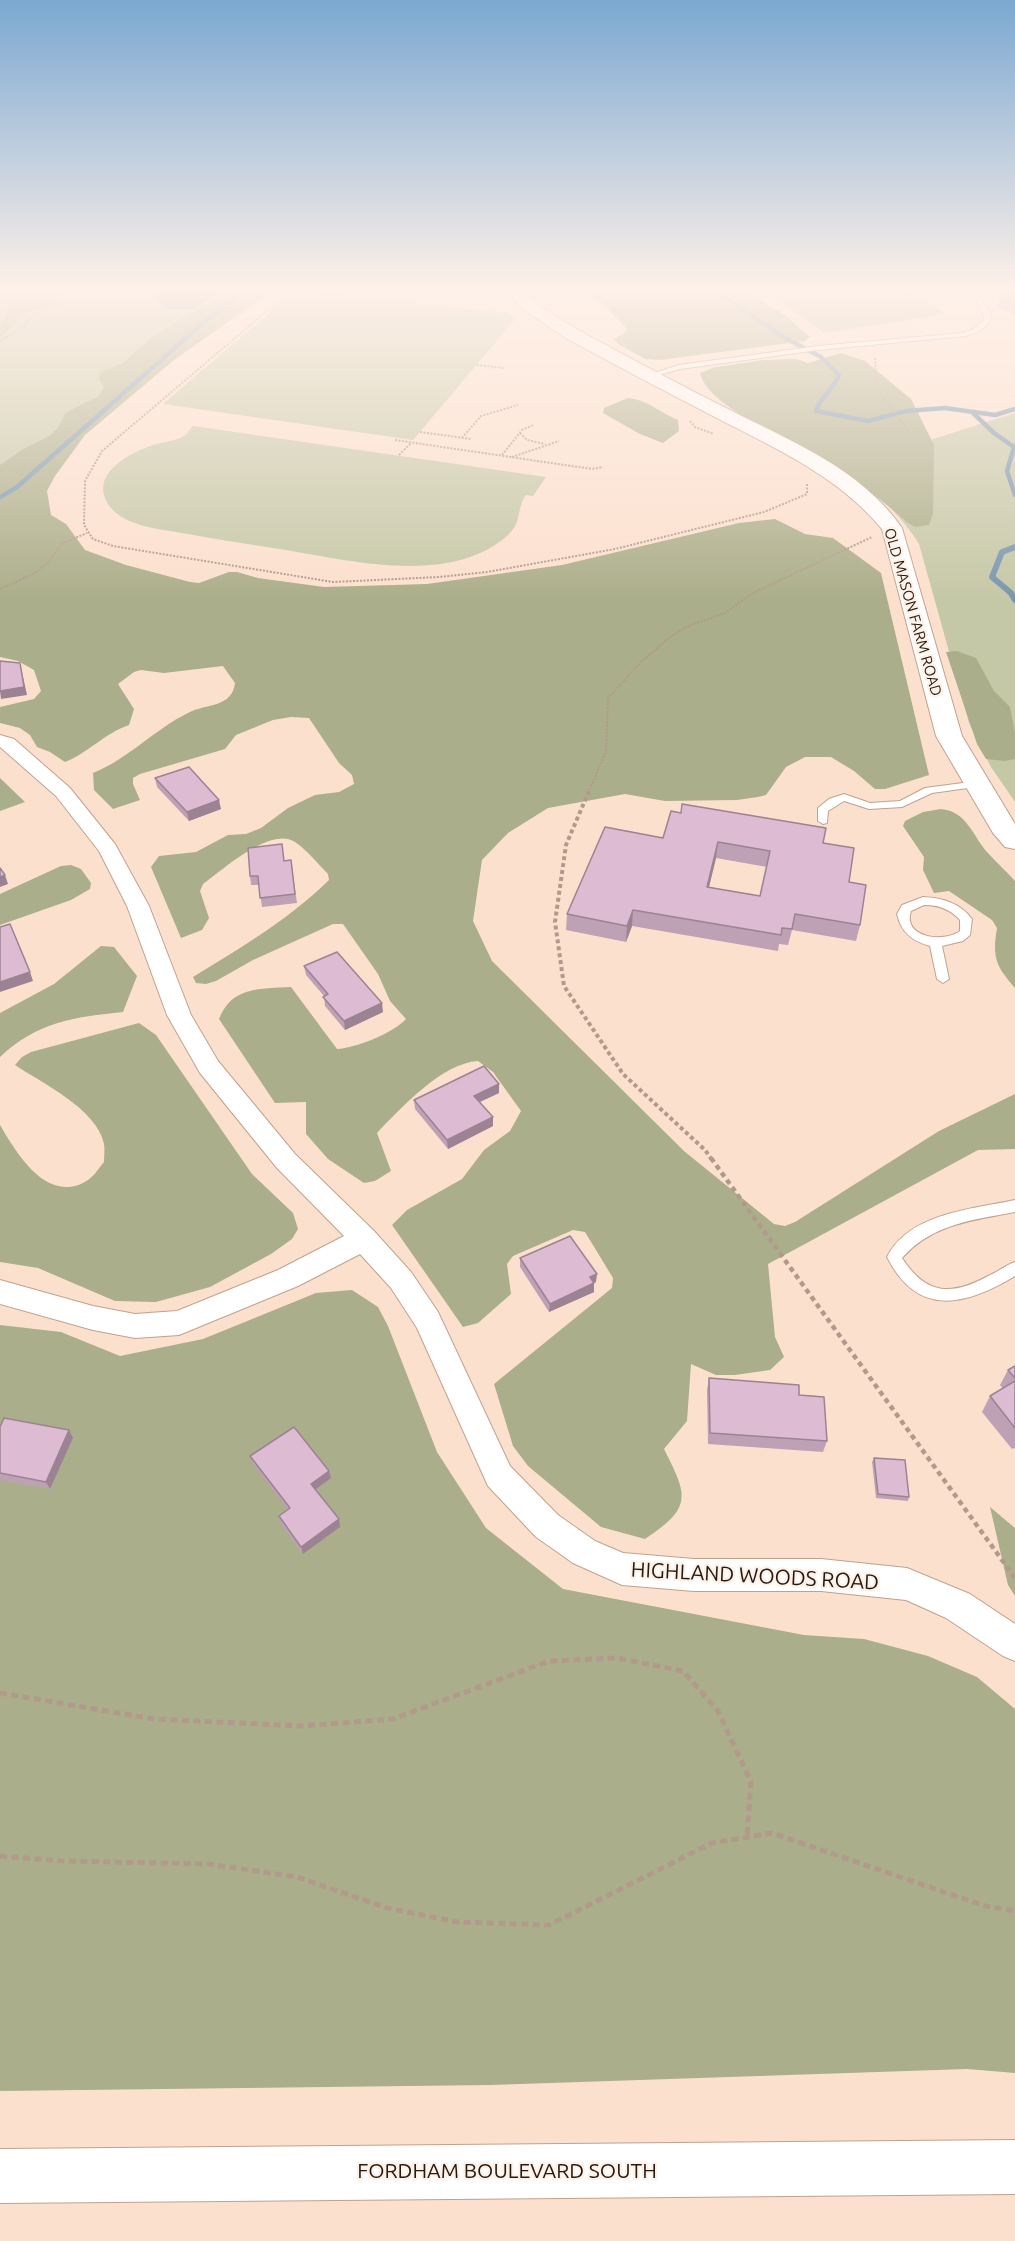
<!DOCTYPE html>
<html>
<head>
<meta charset="utf-8">
<style>
  body { margin:0 }
  canvas { display:block; background:#fce0ce }
</style>
</head>
<body>
<canvas width="1015" height="2241"></canvas>
<script>
const ctx = document.querySelector('canvas').getContext('2d');
ctx.lineJoin = 'round';
function fill(path, color) { ctx.fillStyle = color; ctx.fill(path, 'evenodd'); }
function trace(path, color, width, dash) { ctx.strokeStyle = color; ctx.lineWidth = width; ctx.lineCap = dash ? 'butt' : 'round'; ctx.setLineDash(dash || []); ctx.stroke(path); }
function label(font, color, halo, rows, align = 'center') {
  ctx.font = font + ' Ubuntu,sans-serif'; ctx.lineWidth = 4.5; ctx.setLineDash([]); ctx.textBaseline = 'middle'; ctx.strokeStyle = halo; ctx.fillStyle = color; for (const [text, x, y, turn = 0] of rows) {
    ctx.save(); ctx.translate(x, y); ctx.rotate((+turn || 0) * Math.PI / 180); ctx.textAlign = isNaN(turn) ? turn : align; if (halo) ctx.strokeText(text, 0, 0); ctx.fillText(text, 0, 0); ctx.restore();
  }
}
const green = new Path2D(`
  M0,287H259L70,430L0,595Z
  M760,287H903L946,314L824,333Z
  M298,288L505,313L516,318L413,440L163,404Z
  M1015,413V802L991,767L969,723L919,544C899,511 872,491 842,468Z
  M193,426L546,477L533,496L526,495C516,508 523,521 508,535C452,586 352,561 286,550C245,544 205,537 164,530C144,527 113,520 105,498C94,471 132,452 153,445C162,442 176,441 184,436C187,434 190,429 193,426Z`);
const forest = new Path2D(`
  M0,287H71L51,305L22,314L16,323L0,337V328L10,306L0,302Z
  M235,287H278L174,360L85,435L55,476L47,491L51,515L66,524L85,550L126,565L190,582L199,583L229,572H237L258,578L324,587L427,584L562,565L739,523L775,519L805,534L833,538L881,573L929,775L885,789H875L854,771L831,757H805L786,767L766,795L758,797L737,800L665,801L625,794L548,808L508,833L482,860L473,921L492,961L684,1151L774,1224L785,1226L795,1222L939,1131L1015,1094V1149L978,1150L768,1264L775,1337L784,1357L770,1370L735,1375H716L691,1364L687,1421L664,1449C687,1495 694,1507 645,1539L601,1527L528,1466L513,1446L494,1384L612,1288L613,1278L585,1232L573,1230L513,1256L507,1264L511,1294L478,1323L463,1327L392,1225L407,1210L462,1179L484,1150L510,1131L521,1111L493,1072L478,1061C442,1063 401,1108 377,1133L391,1171L375,1181L364,1183L328,1159L306,1134V1102L275,1103L219,1019C232,986 260,989 291,987L337,1049C356,1048 393,1033 406,1019L390,1001L378,974L343,924H333L253,960L216,981L206,984L196,983L193,977C241,948 289,919 329,880L328,874C318,864 307,850 295,842C270,826 223,870 203,884L200,891L209,918L202,930L181,938L151,867L159,856L196,852L228,835L246,834L261,828L288,808L315,795L339,792L354,784L352,775L339,763L309,718L291,717L273,720L236,735L225,749L140,774L133,778V784L140,800L113,809L94,790L93,773C128,759 155,729 188,713C207,703 232,708 235,683L223,666L164,673L141,670L134,672L118,684L134,709L129,725C105,733 88,753 65,762L50,752L37,747L30,735L20,728L0,723V707L34,699L41,691L34,670L18,661L0,657V465C8,460 16,453 24,449C45,437 56,438 65,413L99,396L104,387L99,379L100,373L123,363L152,337Z
  M581,287H738L785,315L810,337L805,341L660,360L645,359L618,344L614,339L628,330L603,304Z
  M841,353L865,361L911,399L934,445L933,514L929,525L915,527L908,523C885,502 857,482 831,464C799,442 709,410 700,373L716,367L764,360L796,359L808,363Z
  M628,398C648,400 659,412 678,420L679,431L663,443L640,434L603,413L604,408Z
  M957,651L976,658L994,691L1010,707L1015,733V759L1005,761L986,759L977,744L946,652Z
  M0,778L25,802L0,811Z
  M941,809C967,811 973,837 988,853C997,863 1006,871 1015,881V988C996,966 992,958 997,928L992,920L949,891L934,893L923,870L924,857L903,826L905,821L923,812Z
  M71,865L81,869L91,883L90,889L71,900L0,925V894L61,866Z
  M101,946L114,947L137,976L123,1012C74,1017 37,1022 0,1057V1013L54,984Z
  M139,1023L156,1035L252,1174L293,1213L298,1229L292,1239L271,1254L210,1287L156,1302L115,1301L38,1268L0,1262V1125C17,1154 48,1206 88,1180C94,1176 99,1168 104,1162C104,1156 105,1149 104,1144C97,1109 42,1083 15,1065L22,1057L31,1052Z
  M352,1290L378,1307L388,1326L437,1452L486,1528L563,1589L804,1635L864,1639L928,1656L977,1677L1015,1709V2073L967,2069L491,2085L0,2091V1325L61,1332L120,1356L203,1339L316,1293Z
  M990,1507L1015,1528V1596L1008,1585Z`);
const water = new Path2D(`
  M180,287H227L196,309H168L155,296L161,291Z`);
const streamFar1 = new Path2D(`
  M710,287L783,337L821,357L839,375C834,389 821,396 816,411L868,421L906,411L945,408L995,415L1015,409
  M973,413L994,433L1014,447L1007,471L1015,495
  M0,497L17,487L202,324L250,287`);
const stream = new Path2D(`
  M1015,547L1002,552L992,577L1011,593L1015,600`);
const pathFar3 = new Path2D(`
  M295,287L102,451L85,481L84,525L93,539L113,546L333,582L439,577L487,572L615,549L764,512L807,494V484
  M479,287L491,297
  M72,290L75,287
  M0,307V311
  M0,341L22,328L38,312L66,303
  M875,358L877,388L910,433
  M477,365L504,368
  M690,421L695,427L714,434
  M420,432L471,439
  M520,433L527,440L545,444
  M462,438L481,416L518,405
  M395,440L592,469L603,467
  M399,455L411,443
  M502,455L522,430L533,425
  M512,457L559,441
  M0,589L33,574L49,562L61,544L87,533
  M588,793L606,752L608,698L642,661L671,636L691,625L725,613L751,594L872,537`);
const pathFar2 = new Path2D(`
  M589,791L566,845L555,922L564,986L623,1074L705,1150L712,1160`);
const pathFar1 = new Path2D(`
  M711,1158L1015,1578`);
const path = new Path2D(`
  M0,1693L154,1719L303,1726L393,1719L549,1661L617,1658L683,1671L718,1711L751,1782L747,1837
  M0,1856L62,1861L209,1864L297,1877L387,1908L457,1922L549,1925L712,1843L772,1833L985,1906L1015,1911`);
const lane = new Path2D(`
  M966,287H972L991,314C990,328 977,332 966,336L818,350L680,369L649,378L645,376L679,365L818,346L963,333L974,329L984,320L982,308Z
  M978,781L983,784L982,786L932,793L902,807L869,809L844,801L828,811L827,823L823,824L818,821V808L829,799L844,794L870,803L900,801L925,788Z
  M923,897C943,898 960,903 972,919L970,935L963,941L942,946L949,979L943,983L937,979L930,946C912,941 901,932 897,914L902,905ZM924,905C939,905 950,909 960,920V931C944,943 902,938 911,911Z
  M1015,1200V1212C973,1220 932,1224 902,1258C927,1296 952,1296 990,1275C999,1271 1006,1265 1015,1262V1276C965,1306 918,1318 887,1257C909,1213 973,1209 1015,1200Z`);
const street = new Path2D(`
  M0,735L14,739L70,788L115,844L149,906L191,1015L218,1061L295,1154L374,1231L411,1272L438,1312L510,1466L558,1515L595,1541L623,1553L694,1559H821L907,1568L970,1594L1015,1624V1661L1003,1656L946,1618L906,1600L821,1591H694L622,1585L573,1563L536,1537L488,1486L417,1328L391,1288L360,1254L298,1286L179,1335L135,1338L93,1330L0,1304V1280L93,1306L135,1314L177,1311L278,1270L344,1236L277,1168L200,1073L167,1015L127,906L99,851L56,796L0,747Z`);
const secondary = new Path2D(`
  M502,287H519L538,305L576,329C626,356 676,383 726,408C788,440 861,468 902,528L962,736L1015,824V849L1005,847L993,833L936,736L882,529C837,475 774,448 713,416C663,390 613,364 564,337L526,311Z`);
const highway = new Path2D(`
  M1015,2140V2194L0,2203V2149Z`);
const wall = new Path2D(`
  M1015,292V315L998,307L1000,298Z
  M155,778L221,809L189,821L157,787Z
  M681,813L823,843L849,882L860,925L856,941L792,930L788,945L779,944L778,951L632,926L626,942L566,930L567,914L663,838ZM716,858L767,867L760,896L709,887Z
  M291,860L297,903L262,907L259,885H251L250,876L284,861Z
  M304,966L383,1012L345,1030L325,1006L324,996L306,975Z
  M499,1084V1093L480,1102L493,1126L448,1149L415,1109L414,1100Z
  M520,1258L596,1282L594,1283V1292L549,1312L520,1267Z
  M1015,1366V1449L1014,1448L1012,1449L982,1412L990,1396L1003,1389L1000,1385L1008,1370Z
  M709,1378L799,1395L827,1441L823,1452L708,1444L707,1390Z
  M0,1427L69,1430L73,1438L50,1489L0,1480Z
  M250,1456L329,1471L331,1478L315,1490L339,1519L340,1527L303,1554L281,1524L279,1516L288,1510L253,1464Z
  M874,1458L909,1497L908,1501L876,1498L872,1462Z`);
const shadedWall = new Path2D(`
  M20,663L27,695L1,699L0,691Z
  M219,800L221,809L189,821L187,812Z
  M718,842L716,858L705,903L707,887Z
  M5,875L8,884L0,887V877Z
  M633,910L632,926L626,942L627,926Z
  M30,972L33,981L0,992V982Z
  M382,1003L383,1012L345,1030L344,1021Z
  M499,1084V1093L475,1104L474,1096Z
  M493,1117V1126L448,1149L447,1140Z
  M597,1274L596,1282L589,1285L590,1277Z
  M594,1283V1292L549,1312L550,1304Z
  M69,1430L73,1438L50,1489L46,1482Z
  M329,1471L331,1478L312,1492L311,1484Z
  M339,1519L340,1527L303,1554L301,1547Z`);
const building = new Path2D(`
  M1015,292V305L1000,298Z
  M0,661L20,663L24,687L0,691Z
  M189,767L219,800L187,812L155,778Z
  M682,804L826,828L823,843L854,848L849,882L866,885L860,925L795,914L792,929L782,928L781,935L633,910L627,926L567,914L605,827L663,838L671,811L681,813ZM718,842L770,851L760,896L707,887Z
  M282,844L284,861L291,860L295,894L260,898L258,876H250L248,848Z
  M0,868L5,875L0,877Z
  M10,924L30,972L0,982V927Z
  M337,952L382,1003L344,1021L323,997L328,994L304,966Z
  M484,1066L499,1084L474,1096L493,1117L447,1140L414,1100Z
  M570,1236L597,1274L590,1277L594,1283L550,1304L520,1258Z
  M1015,1366V1378L1008,1370Z
  M709,1378L799,1385V1395L824,1397L827,1441L710,1433Z
  M1015,1381V1428L990,1396Z
  M4,1418L69,1430L46,1482L0,1473V1427Z
  M294,1427L329,1471L311,1484L339,1519L301,1547L279,1516L290,1508L250,1456Z
  M874,1458L905,1460L909,1497L878,1494Z`);
const farStreetnames = [
  ["OLD MASON FARM ROAD",913,612,74]
];
const nearStreetnames = [
  ["HIGHLAND WOODS ROAD",755,1576,3],
  ["FORDHAM BOULEVARD SOUTH",507,2171]
];
fill(green, '#c5c8a7');
fill(forest, '#abae8a');
fill(water, '#7997af');
trace(streamFar1, '#7997af', 4.5);
trace(stream, '#7997af', 6);
trace(lane, '#c2a18c', 2);
trace(street, '#c2a18c', 2);
trace(secondary, '#c2a18c', 2);
trace(highway, '#c2a18c', 2);
trace(pathFar3, '#b19a8c', 2, [2, 1.5]);
trace(pathFar2, '#b19a8c', 4, [4, 3]);
trace(pathFar1, '#b19a8c', 4.5, [5, 4]);
trace(path, '#b19a8c', 5, [7, 4.5]);
fill(lane, '#fff');
fill(street, '#fff');
fill(secondary, '#fff');
fill(highway, '#fff');
fill(wall, '#bea1b5');
fill(shadedWall, '#9b8393');
fill(building, '#ddbbd2');
trace(building, '#9b8393', 1.5);
const sky = ctx.createLinearGradient(0, 0, 0, 601);
sky.addColorStop(0, '#7ba8d1');
sky.addColorStop(0.48, '#fef1e9');
sky.addColorStop(1, '#fef1e900');
ctx.fillStyle = sky;
ctx.fillRect(0, 0, 1015, 601);
label('15px', '#251911', '#fef1e7', farStreetnames);
label('21px', '#251911', '#fef1e7', nearStreetnames);
</script>
</body>
</html>
